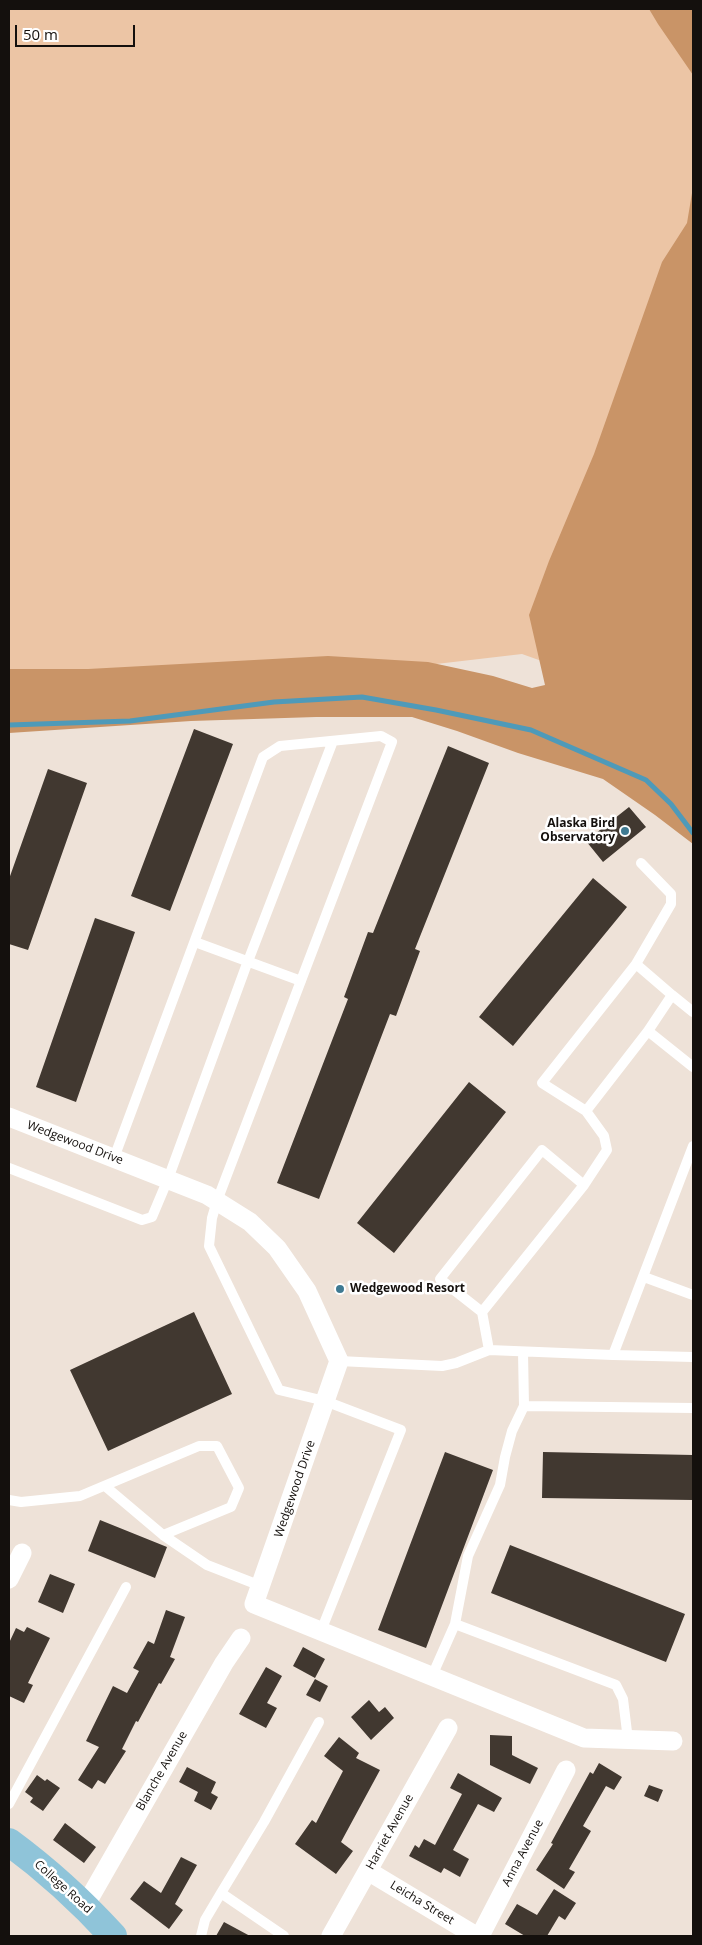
<!DOCTYPE html>
<html>
<head>
<meta charset="utf-8">
<style>
  body { margin:0 }
  #map { position:relative; width:702px; height:1945px; overflow:hidden; background:#eee2d8; font-family:"Open Sans",sans-serif }
  canvas { display:block }
  .frame { position:absolute; inset:0; border:10px solid #14100d; pointer-events:none }
  .scale { position:absolute; left:15px; top:25px; width:120px; height:22px; box-sizing:border-box; border:2px solid #14100d; border-top:0; padding-left:6px; font-size:15px; line-height:18px; white-space:nowrap; color:#14100d; -webkit-text-stroke:4px #fff; paint-order:stroke }
</style>
</head>
<body>
<div id="map">
<canvas width="702" height="1945"></canvas>
<div class="frame"></div>
<div class="scale">50 m</div>
</div>
<script>
const ctx = document.querySelector('canvas').getContext('2d');
ctx.lineJoin = 'round';
function fill(path, color) { ctx.fillStyle = color; ctx.fill(path, 'evenodd'); }
function trace(path, color, width, dash) { ctx.strokeStyle = color; ctx.lineWidth = width; ctx.lineCap = dash ? 'butt' : 'round'; ctx.setLineDash(dash || []); ctx.stroke(path); }
function label(font, color, halo, rows, align = 'center') {
  ctx.font = font + ' "Open Sans",sans-serif'; ctx.lineWidth = 5; ctx.setLineDash([]); ctx.textBaseline = 'middle'; ctx.strokeStyle = halo; ctx.fillStyle = color; for (const [text, x, y, turn = 0] of rows) {
    ctx.save(); ctx.translate(x, y); ctx.rotate((+turn || 0) * Math.PI / 180); ctx.textAlign = isNaN(turn) ? turn : align; if (halo) ctx.strokeText(text, 0, 0); ctx.fillText(text, 0, 0); ctx.restore();
  }
}
const green = new Path2D(`
  M9,9H693V715L522,654L419,666L9,695Z`);
const forest = new Path2D(`
  M649,9H693V75L658,24Z
  M693,187V844L655,815L603,779L518,753L457,731L412,717H316L191,721L9,733V669H88L328,656L428,662L493,676L532,688L545,685L529,615L549,561L594,454L662,262L687,223Z`);
const stream = new Path2D(`
  M9,725L130,721L274,702L362,697L436,710L531,730L646,780L671,804L693,833`);
const building = new Path2D(`
  M194,729L233,744L170,911L131,896Z
  M448,746L489,763L415,949L420,951L396,1016L390,1014L319,1199L277,1183L348,999L344,997L368,932L373,933Z
  M48,769L87,783L28,950L9,944V879Z
  M629,807L646,827L603,862L586,841Z
  M593,878L627,907L513,1046L479,1017Z
  M95,918L135,932L76,1102L36,1087Z
  M469,1082L506,1112L394,1253L357,1223Z
  M194,1312L232,1394L108,1451L70,1370Z
  M445,1452L493,1470L426,1648L378,1630Z
  M543,1452L693,1455V1500L542,1498Z
  M100,1520L167,1547L155,1578L88,1551Z
  M510,1545L685,1614L666,1662L491,1593Z
  M50,1574L75,1584L63,1613L38,1602Z
  M166,1610L185,1617L170,1657L175,1659L161,1684L159,1683L138,1722L136,1721L122,1749L126,1751L105,1784L98,1780L92,1789L78,1780L99,1747L86,1741L113,1686L127,1693L139,1671L133,1668L148,1641L154,1644Z
  M27,1627L50,1638L28,1683L33,1685L24,1703L9,1696V1643L16,1628L24,1632Z
  M303,1647L325,1659L315,1678L293,1666Z
  M266,1667L282,1676L267,1703L277,1708L266,1728L239,1714Z
  M315,1679L328,1686L320,1702L306,1695Z
  M369,1700L379,1712L385,1707L394,1718L371,1740L351,1717Z
  M490,1735L512,1736V1755L538,1768L530,1784L490,1765Z
  M339,1737L359,1753L356,1758L380,1770L341,1842L353,1851L336,1874L295,1844L312,1820L316,1823L343,1771L324,1756Z
  M599,1763L622,1777L614,1790L606,1786L583,1826L591,1831L569,1869L575,1872L564,1889L536,1870L553,1844L551,1843L590,1772L593,1774Z
  M187,1767L216,1782L211,1793L218,1797L211,1810L194,1801L198,1792L179,1782Z
  M458,1773L502,1798L494,1812L478,1804L453,1850L469,1859L460,1877L444,1868L441,1873L409,1856L415,1845L419,1848L424,1839L435,1845L462,1794L450,1788Z
  M37,1775L45,1781L47,1779L60,1788L43,1811L30,1802L33,1798L25,1792Z
  M649,1785L663,1790L658,1802L644,1796Z
  M65,1823L96,1847L84,1863L53,1840Z
  M181,1857L197,1865L175,1904L183,1910L169,1929L130,1899L144,1881L161,1893Z
  M554,1889L576,1903L565,1920L559,1916L547,1936H525L505,1924L517,1904L537,1915Z
  M224,1922L250,1936H216Z`);
const lane = new Path2D(`
  M195,942L301,981
  M636,964L671,904V894L641,863
  M672,995L693,1012
  M586,1111L542,1083L636,964L672,995L648,1031
  M114,1158L263,757L280,746L381,736L392,742L217,1201L212,1218L209,1246L279,1390L325,1401L401,1430L321,1631
  M9,1168L142,1220L152,1217L168,1179L245,969L333,741
  M584,1185L542,1150L440,1279L482,1312L489,1350L613,1355L693,1146
  M644,1277L693,1295
  M482,1312L584,1185L607,1150L604,1136L586,1111L648,1031L693,1067
  M523,1352L524,1406L693,1408
  M613,1355L693,1357
  M339,1361L442,1366L456,1363L489,1350
  M9,1500L21,1502L80,1496L199,1446H217L239,1488L231,1507L163,1535L105,1486
  M163,1535L207,1565L261,1586
  M455,1624L468,1556L500,1485L505,1457L512,1431L524,1406
  M432,1676L455,1624L616,1685L623,1699L628,1740
  M9,1804L126,1587
  M221,1893L264,1822L319,1722
  M201,1936L205,1920L221,1893L284,1936`);
const street = new Path2D(`
  M9,1117L207,1195L250,1222L277,1248L307,1291L339,1361L254,1604L584,1738L673,1741
  M9,1579L22,1553
  M368,1871L476,1936
  M85,1906L224,1663L241,1638
  M331,1936L448,1728
  M480,1936L566,1770`);
const primary = new Path2D(`
  M9,1842C47,1870 81,1901 113,1936`);
const markers = [
  [625,831,5,"#3f7a92"],
  [340,1289,5,"#3f7a92"]
];
const poiNames = [
  ["Alaska Bird",615,824],
  ["Observatory",615,838],
  ["Wedgewood Resort",350,1289,"left"]
];
const streetNames = [
  ["Wedgewood Drive",75,1143,21],
  ["Wedgewood Drive",295,1489,-71],
  ["Blanche Avenue",162,1771,-60],
  ["Harriet Avenue",390,1832,-61],
  ["Anna Avenue",523,1853,-62],
  ["College Road",63,1887,42],
  ["Leicha Street",422,1903,31]
];
fill(green, '#ecc5a5');
fill(forest, '#c99467');
trace(stream, '#4e9ab9', 5);
fill(building, '#413830');
trace(lane, '#fff', 10);
trace(street, '#fff', 19);
trace(primary, '#8fc4d9', 28);
for (const [x, y, r, color] of markers) { const dot = new Path2D(); dot.arc(x, y, r, 0, 2 * Math.PI); ctx.fillStyle = color; ctx.fill(dot); trace(dot, '#fff', 2); }
label('bold 12px', '#14100d', '#fff', poiNames, 'right');
label('12px', '#14100d', '#fff', streetNames);
</script>
</body>
</html>
